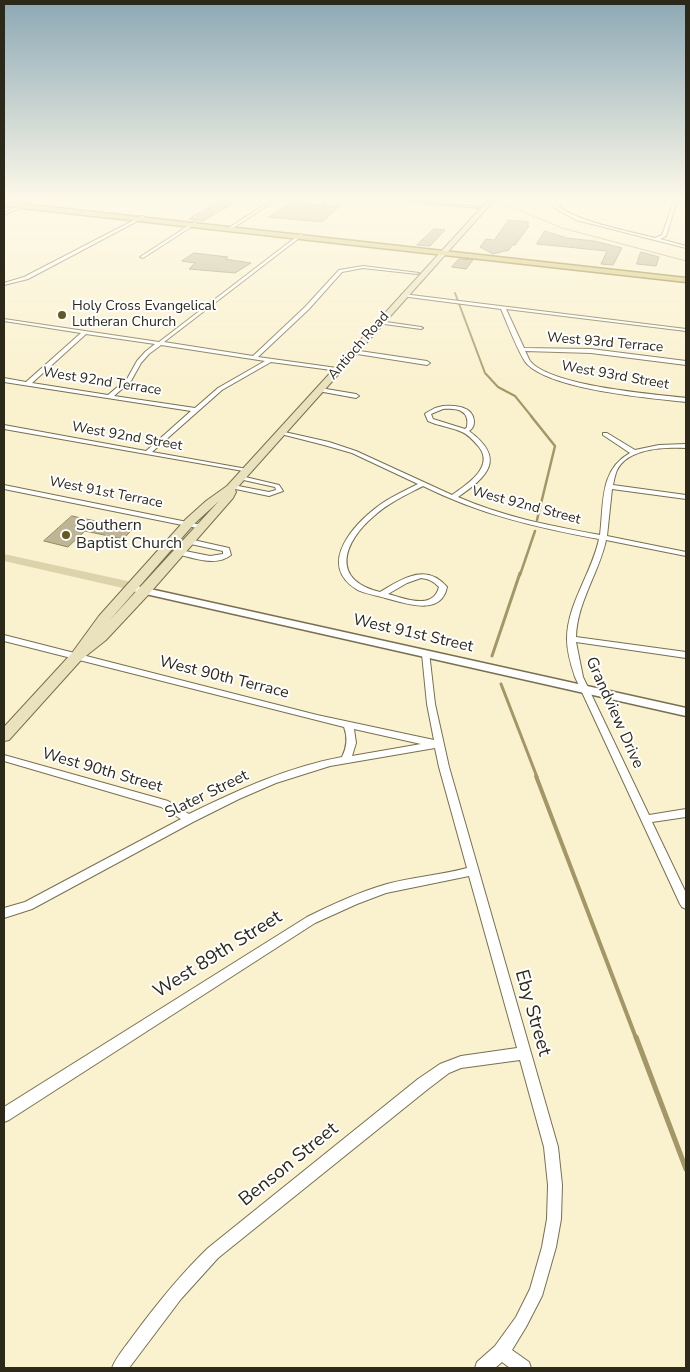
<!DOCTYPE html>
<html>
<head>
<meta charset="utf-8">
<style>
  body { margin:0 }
  #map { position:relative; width:690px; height:1372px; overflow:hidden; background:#faf1ce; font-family:"Nunito Sans",sans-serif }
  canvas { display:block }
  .frame { position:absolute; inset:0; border:5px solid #2c291b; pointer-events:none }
</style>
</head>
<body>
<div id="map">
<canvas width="690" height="1372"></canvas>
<div class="frame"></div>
</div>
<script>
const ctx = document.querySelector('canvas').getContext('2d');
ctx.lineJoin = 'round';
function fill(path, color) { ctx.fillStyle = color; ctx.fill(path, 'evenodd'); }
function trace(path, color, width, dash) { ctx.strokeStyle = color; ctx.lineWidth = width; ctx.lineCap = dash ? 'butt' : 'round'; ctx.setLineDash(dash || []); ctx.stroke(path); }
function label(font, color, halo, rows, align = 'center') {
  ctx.font = font + ' "Nunito Sans",sans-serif'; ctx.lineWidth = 4; ctx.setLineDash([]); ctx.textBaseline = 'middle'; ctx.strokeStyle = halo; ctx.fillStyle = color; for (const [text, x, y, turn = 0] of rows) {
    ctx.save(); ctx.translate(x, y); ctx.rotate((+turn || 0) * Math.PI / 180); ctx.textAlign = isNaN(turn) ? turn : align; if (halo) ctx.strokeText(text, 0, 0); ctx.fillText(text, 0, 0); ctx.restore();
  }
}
const green = new Path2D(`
  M4,554L127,581H134L127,589L4,561Z`);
const streamFar5 = new Path2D(`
  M467,198L481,199
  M497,201L562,228L686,261
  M181,207L192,200`);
const streamFar4 = new Path2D(`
  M455,293L485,373L498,387L515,396L532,417`);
const streamFar3 = new Path2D(`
  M531,416L555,446L537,520
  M520,575L535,531`);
const streamFar2 = new Path2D(`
  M492,656L520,573
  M501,684L537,777`);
const streamFar1 = new Path2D(`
  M536,776L636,1038`);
const stream = new Path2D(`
  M636,1037L686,1169`);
const building = new Path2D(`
  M224,198H243L203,221L189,219Z
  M292,201L325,206H340L322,222L269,217Z
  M509,220L529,222L527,225L529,226L515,245H512L509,250L493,254L480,247L486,239L494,240Z
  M434,229L445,230L430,246L417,245Z
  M545,231L567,238L594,241L622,248L613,265L601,264L607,251L537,244Z
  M641,252L659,257L656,266L637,264Z
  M194,253L228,257L225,259L251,263L235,273L189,269L195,263L182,261Z
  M459,259L473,260L466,269L452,267Z
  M72,516L133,529L123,539L85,531L68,547L44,541Z`);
const minor = new Path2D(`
  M275,198H279L230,230L227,229Z
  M332,198H336L326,204L323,203Z
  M376,198H385L480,207L478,208Z
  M554,198H557L555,201C565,220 633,232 655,238L662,235L675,198H678L666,236L660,239L686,246V248L576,220L555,208L551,201Z
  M559,198H673L599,200Z
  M21,203L24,204L22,207L4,215V213L20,205Z
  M142,216L145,217L28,279L4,285V283L24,277Z
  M194,222L197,223L143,258L140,257Z
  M300,234L303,235L164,342L253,356L305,307L339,270L363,266L419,273L417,274L363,268L342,272L309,309L258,357L337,368L340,370L339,371L271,362L222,390L152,452L247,469L249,470V472L4,429V425L146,451L191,411L4,382V378L26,382L81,333L4,321V319L159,342ZM86,334L155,344L145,352L137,361L127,379L108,395L32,383ZM161,345L265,361L218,388L195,408L114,396L131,381L141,363L149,354Z
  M403,294L686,329V331L506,309L524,348L591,349L686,361V365L591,353L525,351C527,354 528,358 530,361C550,386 653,394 686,398V402C649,398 553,390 527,364C520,357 506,320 501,309L401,296V295Z
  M379,321L421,327L423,328L421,329L377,323V322Z
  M353,350L427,361L430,363L427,365L351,353L350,352Z
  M320,388L356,394L359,396L356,398L318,391V389Z
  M443,406C454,405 473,406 474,421C474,426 473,428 469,431C507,459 487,477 458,497C503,517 552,526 600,535C604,504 599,470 630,453L603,435V433H607L635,450L659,445L686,444V448C665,447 628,448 617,470C615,475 614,480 613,485L686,495V499L612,489L607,536L686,552V556L606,540C599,573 577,602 576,637L686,652V658L576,642L583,677L649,815L686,809V817L652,822L686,893V909L682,907L680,904L575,677C571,665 567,652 567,639C567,604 592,573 599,539C538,528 479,514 423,486C406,495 388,503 374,516C343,542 330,580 380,592C402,579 426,562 447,587C441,617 405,603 385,598C376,595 364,594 356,589C316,563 356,522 381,504C393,496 406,490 418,484L352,453L324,445L277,433L280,431L329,442L356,451L452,495C466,485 495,467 479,447C474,441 469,435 462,432C451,427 439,426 428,421L425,414L426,413L435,408ZM443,409C457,408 470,410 467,427L465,429L433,419L431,414ZM421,578C429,579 433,581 439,587C433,611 404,598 388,594L407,583Z
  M241,476L279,485L283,491L269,496L231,488V486L233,485L269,492L276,490L275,487L239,479V477Z
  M4,485L202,525L206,527L202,529L4,489Z
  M186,539H189L229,548L231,555C216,567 194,558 177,554V550H180L210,556L223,554V551L186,543Z
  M4,635L317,715L434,740L427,704L422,654L423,652H429L435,704L449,767L558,1147L562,1185L561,1219L556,1247L542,1296L526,1327L512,1350L529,1362L531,1368H510L502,1362L495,1368H475L477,1362L495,1346L516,1317L530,1289L542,1247L547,1219L548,1185L544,1147L520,1060L461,1068L449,1073L428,1089L218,1258L181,1299L129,1368H112C116,1357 126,1346 133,1336C156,1305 180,1275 208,1248L418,1079L440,1064L461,1056L517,1048L469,876L386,893L357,904L315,923L9,1120L4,1122V1107L307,917C333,904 359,892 387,884C413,877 441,875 467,868L439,767L435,748L330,766L276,783L239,799L193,822L32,909L4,918V908L25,902L181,819L161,807L4,761V755L168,801L189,814C238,790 288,767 342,757C347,747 348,738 344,727L4,641ZM354,729L421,744L352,756L356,743Z`);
const tertiary = new Path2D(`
  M132,585L686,708V716L128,590L127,588L128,586Z`);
const secondary = new Path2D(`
  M490,198H496L235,490L236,492L233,498L149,594L106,640L82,659L9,740L4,741V727L72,653L99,616L186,519L206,501L227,486ZM219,501L108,622L194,524Z`);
const primary = new Path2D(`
  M4,202L686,278V282L4,206Z`);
const markers = [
  [62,315,5,"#645824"],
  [66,535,5,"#645824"]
];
const farPoinames = [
  ["Holy Cross Evangelical",72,307],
  ["Lutheran Church",72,323]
];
const farStreetnames = [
  ["West 93rd Terrace",605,343,5],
  ["Antioch Road",359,346,-49],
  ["West 93rd Street",615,376,10],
  ["West 92nd Terrace",102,382,9],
  ["West 92nd Street",127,437,10],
  ["West 91st Terrace",106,493,11],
  ["West 92nd Street",526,506,15]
];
const poiNames = [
  ["Southern",76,526],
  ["Baptist Church",76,544]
];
const streetNames = [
  ["West 91st Street",413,634,13],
  ["West 90th Terrace",224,678,14],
  ["Grandview Drive",614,713,66],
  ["West 90th Street",102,771,16],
  ["Slater Street",207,795,-26]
];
const nearStreetnames = [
  ["West 89th Street",218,955,-32],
  ["Eby Street",532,1013,74],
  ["Benson Street",289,1165,-39]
];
fill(green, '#ddd3aa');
trace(streamFar5, '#a39768', 1);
trace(streamFar4, '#a39768', 2);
trace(streamFar3, '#a39768', 2.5);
trace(streamFar2, '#a39768', 3);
trace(streamFar1, '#a39768', 4);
trace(stream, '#a39768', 5);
fill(building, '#bdb593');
trace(building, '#908868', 1);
trace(minor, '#777050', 2);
trace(tertiary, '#777050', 3);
trace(secondary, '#777050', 2);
trace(primary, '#88751e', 3);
fill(minor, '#fff');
fill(tertiary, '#fff');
fill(secondary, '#eae2bc');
fill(primary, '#d5c579');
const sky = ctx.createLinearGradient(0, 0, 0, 390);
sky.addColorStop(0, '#8ca8b5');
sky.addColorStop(0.51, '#fdf9e9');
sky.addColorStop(1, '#fdf9e900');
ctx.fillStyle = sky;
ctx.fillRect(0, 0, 690, 390);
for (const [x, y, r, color] of markers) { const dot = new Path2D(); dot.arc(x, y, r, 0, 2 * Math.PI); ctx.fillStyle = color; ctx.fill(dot); trace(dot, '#fefefe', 2); }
label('14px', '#2c291b', '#fefefe', farPoinames, 'left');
label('14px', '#2c291b', '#fefefe', farStreetnames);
label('16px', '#2c291b', '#fefefe', poiNames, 'left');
label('16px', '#2c291b', '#fefefe', streetNames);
label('19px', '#2c291b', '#fefefe', nearStreetnames);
</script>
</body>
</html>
